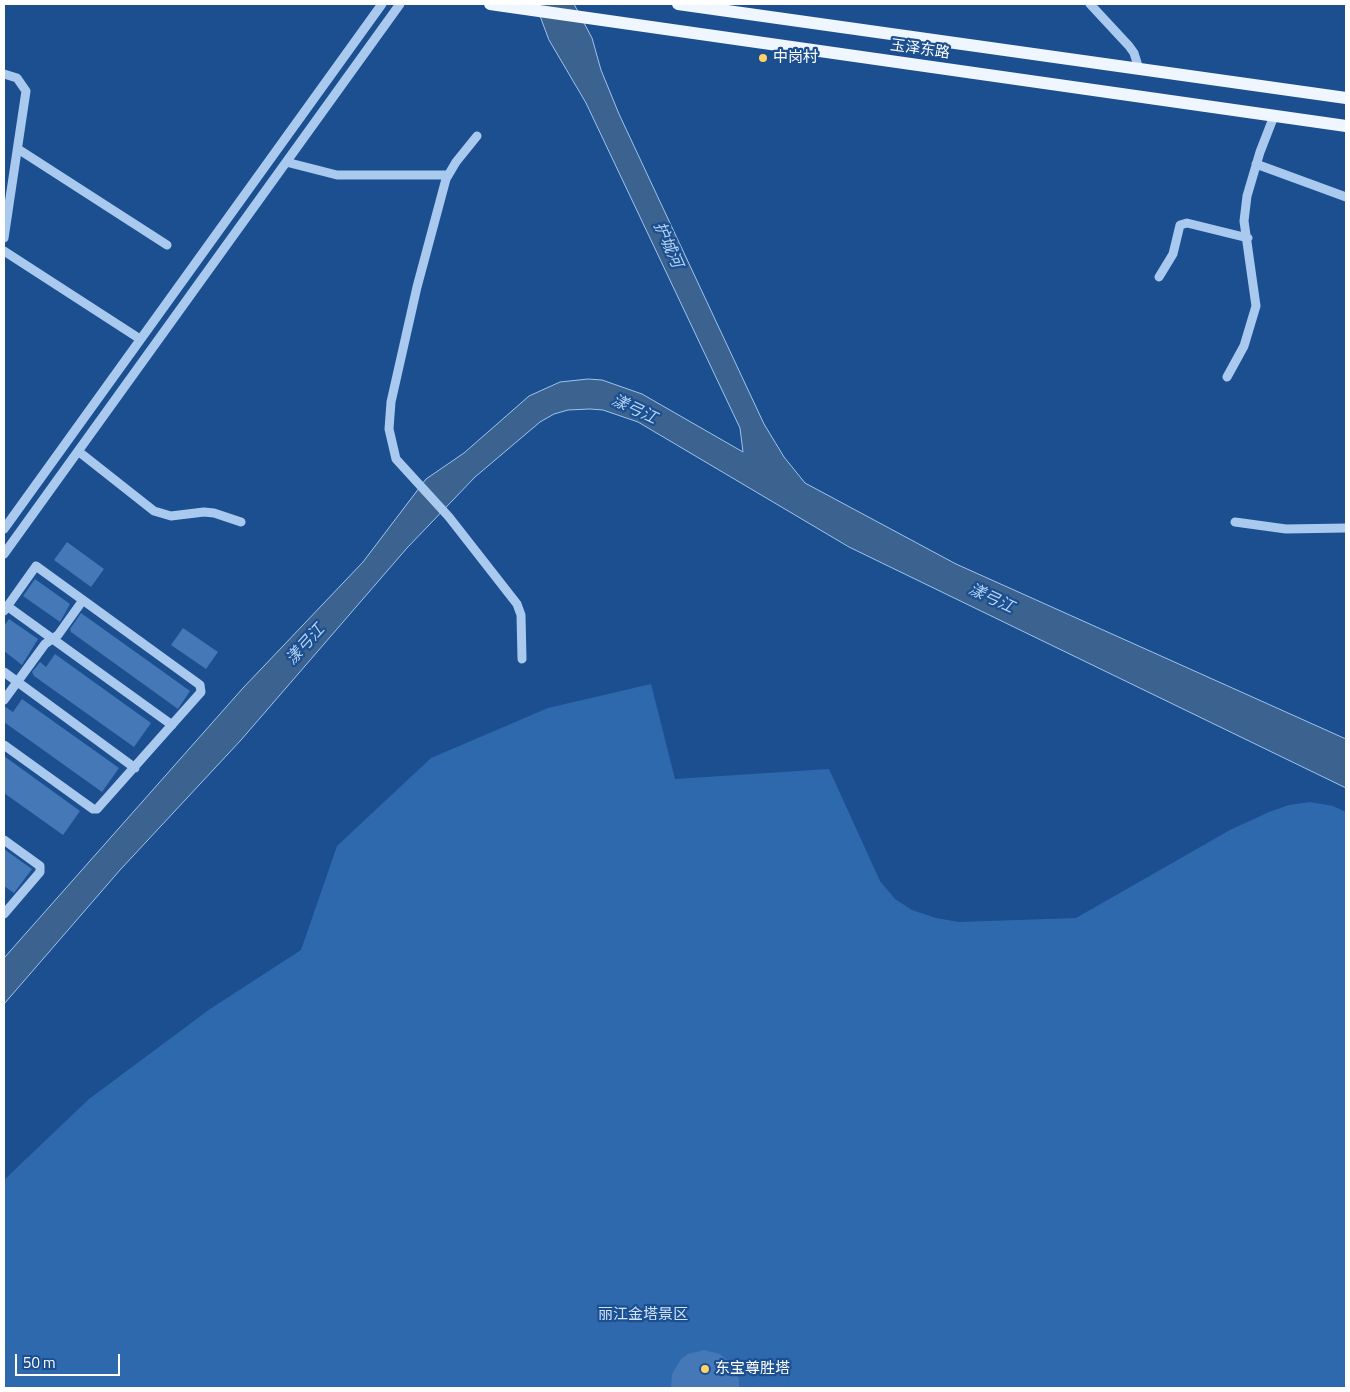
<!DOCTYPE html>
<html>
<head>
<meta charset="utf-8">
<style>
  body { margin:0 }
  #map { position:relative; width:1350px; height:1392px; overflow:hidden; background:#1b4f8f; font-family:"Titillium Web",sans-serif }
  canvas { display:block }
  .frame { position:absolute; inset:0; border:5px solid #fff; pointer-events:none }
  .scale { position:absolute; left:15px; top:1354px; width:105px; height:22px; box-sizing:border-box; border:2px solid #fff; border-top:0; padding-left:6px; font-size:15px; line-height:18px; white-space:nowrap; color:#fff; -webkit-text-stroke:4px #1b4f8f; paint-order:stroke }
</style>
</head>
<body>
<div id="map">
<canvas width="1350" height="1392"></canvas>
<div class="frame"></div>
<div class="scale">50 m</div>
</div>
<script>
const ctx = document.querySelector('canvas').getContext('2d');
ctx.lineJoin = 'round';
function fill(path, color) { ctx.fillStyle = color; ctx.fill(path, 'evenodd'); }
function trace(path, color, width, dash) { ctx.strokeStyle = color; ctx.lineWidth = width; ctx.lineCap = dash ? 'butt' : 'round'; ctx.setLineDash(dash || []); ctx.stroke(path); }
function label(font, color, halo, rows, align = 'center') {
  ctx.font = font + ' "Titillium Web","Noto Sans SC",sans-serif'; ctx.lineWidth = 4.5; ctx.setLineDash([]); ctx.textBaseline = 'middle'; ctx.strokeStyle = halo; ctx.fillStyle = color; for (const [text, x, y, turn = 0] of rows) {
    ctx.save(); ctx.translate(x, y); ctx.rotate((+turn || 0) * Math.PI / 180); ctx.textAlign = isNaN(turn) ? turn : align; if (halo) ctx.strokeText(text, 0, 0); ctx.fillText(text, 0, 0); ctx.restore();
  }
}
const green = new Path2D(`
  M651,684L675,779L829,769L880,881L895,899L912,910L936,918L959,922L1076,918L1230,830L1269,812L1289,805L1310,802L1333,806L1346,812V1388H4V1180L89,1099L210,1009L301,950L337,846L431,758L548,708Z`);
const water = new Path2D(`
  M536,4H574L592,38L601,70L619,114L764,424L784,457L805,483L956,564L1346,739V788L849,547L638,422L603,410L590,409L568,410L554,414L540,422L475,477L407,548L241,740L120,870L4,1004V958L243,688L363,562L426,479L464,453L529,396L560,382L588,379L602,380L642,394L743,452L740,428L586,103L549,40Z`);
const building = new Path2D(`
  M67,542L104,569L91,587L54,560Z
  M35,579L70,604L60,622L23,596Z
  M81,613L190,691L178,709L71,632L70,629Z
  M9,619L38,639L22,665L4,651V626Z
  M183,628L218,652L206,669L171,645Z
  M55,654L151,723L134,747L34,676L32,672L40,662L46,667Z
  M22,699L119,768L102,792L4,722V706L13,712Z
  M4,756L80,811L63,835L4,793Z
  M4,849L32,869L14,893L4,886Z
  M704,1350L720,1354L733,1365L739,1379V1388H671L672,1374L681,1359L688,1354Z`);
const minor = new Path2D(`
  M1090,4L1129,46L1134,53L1139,69
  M4,74L17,78L26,91L4,238
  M477,136L456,162L446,179L417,287L391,402L389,429L396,459L449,517L517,604L521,615L522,659
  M18,149L167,245
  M286,162L337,175H448
  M1256,164L1346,197
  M4,251L140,339
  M1159,277L1173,254L1180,225L1187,223L1248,238
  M1227,377L1244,346L1256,306L1244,221L1247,196L1260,152L1274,116
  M78,451L154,511L171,516L204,512L214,513L241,522
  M1235,522L1286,529L1346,528
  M4,529L382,4
  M4,554L400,4
  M7,606L172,725
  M4,611L36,566L200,685L201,692L97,809H93L4,745
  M4,672L135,768
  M4,700L45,644L58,635L83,600
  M4,840L40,866V872L4,914`);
const major = new Path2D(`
  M490,4L1346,126
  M678,4L1346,98`);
const markers = [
  [763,58,5,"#ffd166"],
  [705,1369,5,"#ffd166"]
];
const streetNames = [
  ["玉泽东路",920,50,8]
];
const poiNames = [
  ["中岗村",773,58],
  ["东宝尊胜塔",715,1369]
];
const parkNames = [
  ["丽江金塔景区",643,1315]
];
const waterNames = [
  ["护城河",667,245,66],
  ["漾弓江",634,410,25],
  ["漾弓江",991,599,25],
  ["漾弓江",306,645,-48]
];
fill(green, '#2e69ad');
fill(water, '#3c6290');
trace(water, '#9cc4f0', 1);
fill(building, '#4478b7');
trace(minor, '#a9c9ee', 9);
trace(major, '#f0f6ff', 12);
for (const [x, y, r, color] of markers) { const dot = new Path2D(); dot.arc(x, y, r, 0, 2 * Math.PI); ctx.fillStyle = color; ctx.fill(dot); trace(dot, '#1b4f8f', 2); }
label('15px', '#fff', '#1b4f8f', streetNames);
label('15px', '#fff', '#1b4f8f', poiNames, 'left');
label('15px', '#cfe3fa', '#1b4f8f', parkNames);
label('italic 16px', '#b5d3f5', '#1b4f8f', waterNames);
</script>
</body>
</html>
